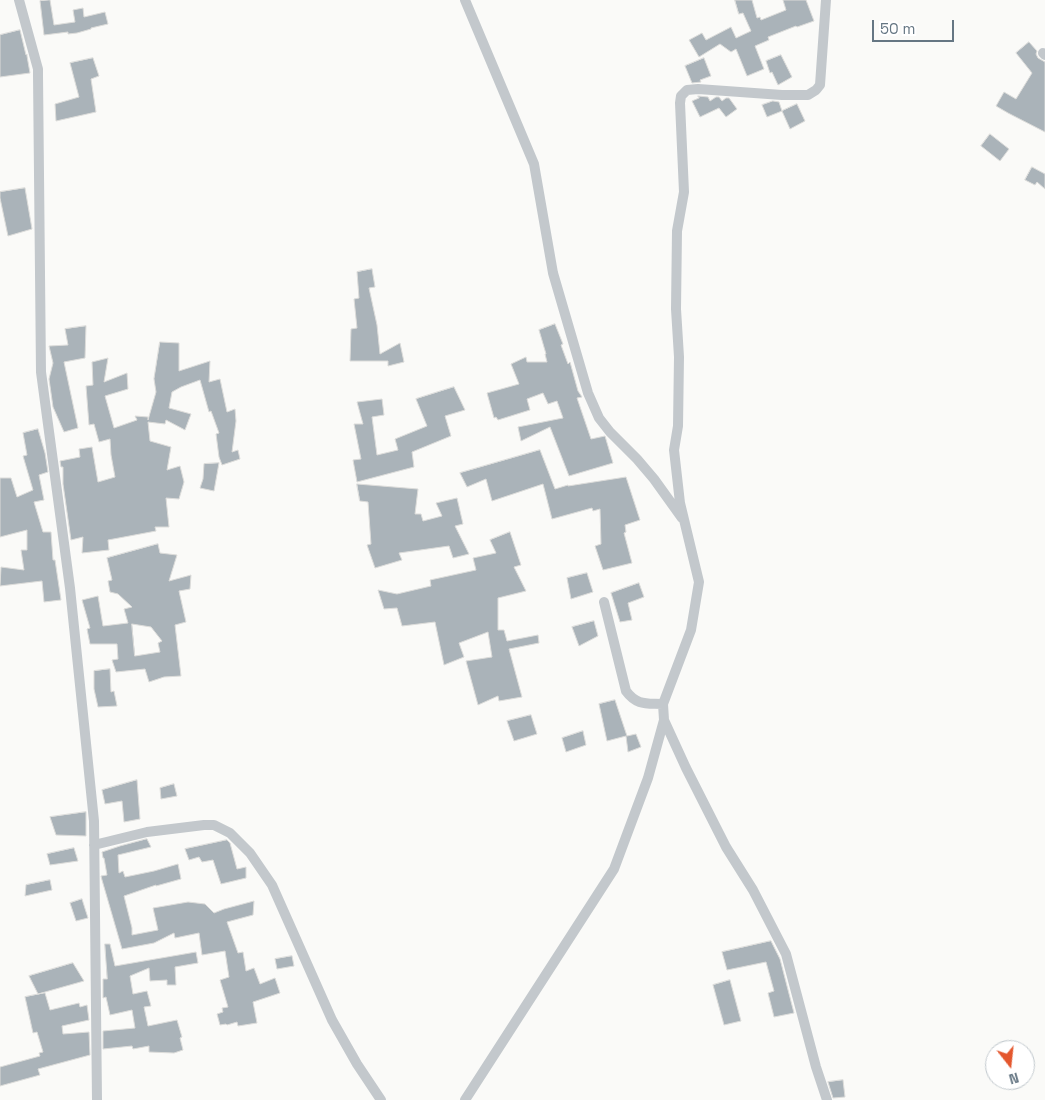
<!DOCTYPE html>
<html>
<head>
<meta charset="utf-8">
<style>
  body { margin:0 }
  #map { position:relative; width:1045px; height:1100px; overflow:hidden; background:#fafaf8; font-family:"Space Grotesk",sans-serif }
  canvas { display:block }
  .north { position:absolute; left:985px; top:1040px; width:50px; height:50px; box-sizing:border-box; background:#fff; border:1px solid #c1c8cd; border-radius:50%; rotate:164deg; font-size:14px; font-weight:700; line-height:20px; text-align:center; color:#657683 }
  .north::after { content:''; display:block; margin:auto; width:18px; height:22px; background:#e4572e; clip-path:polygon(50% 0,100% 100%,50% 72%,0 100%) }
  .scale { position:absolute; left:872px; top:20px; width:82px; height:22px; box-sizing:border-box; border:2px solid #657683; border-top:0; padding-left:6px; font-size:15px; line-height:18px; white-space:nowrap; color:#657683; -webkit-text-stroke:4px #fff; paint-order:stroke }
</style>
</head>
<body>
<div id="map">
<canvas width="1045" height="1100"></canvas>
<div class="north">N</div>
<div class="scale">50 m</div>
</div>
<script>
const ctx = document.querySelector('canvas').getContext('2d');
ctx.lineJoin = 'round';
function fill(path, color) { ctx.fillStyle = color; ctx.fill(path, 'evenodd'); }
function trace(path, color, width, dash) { ctx.strokeStyle = color; ctx.lineWidth = width; ctx.lineCap = dash ? 'butt' : 'round'; ctx.setLineDash(dash || []); ctx.stroke(path); }
const building = new Path2D(`
  M50,0L54,25L75,22L73,10L83,8L84,17L105,12L108,24L91,28V29L77,33L68,34V32L44,35L40,1Z
  M735,0H752L757,18L760,17L761,20L786,10L783,0H806L814,21L797,27L796,26L768,37L769,40L755,46L764,69L747,76L736,49L731,52L720,44L699,57L689,40L702,33L706,40L731,27L736,38L751,31L743,13L739,14Z
  M20,30L26,55L27,54V56L30,73L0,77V35Z
  M1029,42L1037,51L1036,54L1038,58L1045,62V132L1008,113L996,106L1004,92L1016,99L1032,73L1016,53Z
  M781,55L792,77L778,85L772,72L770,73L766,61Z
  M93,58L99,76L91,79L96,112L56,121L55,104L79,97L70,63Z
  M704,58L711,76L700,80L701,82L692,83L685,66Z
  M698,96L708,97L710,101L716,97H719L722,101L726,98H729L737,109L726,117L719,108L700,117L692,101L699,98Z
  M773,101L779,102L782,111L767,117L762,105Z
  M797,104L805,121L790,129L782,111Z
  M990,134L1009,149L1000,161L981,146Z
  M1032,167L1045,174V189L1037,182L1035,185L1025,180Z
  M25,188L32,229L8,236L0,198V192Z
  M372,269L375,287L369,288L377,325L380,354L400,343L404,362L388,366V361H350L351,329L357,328L354,299L359,298L357,272Z
  M555,324L563,344L561,345L568,364L570,362L578,391L582,397L577,398L591,439L605,436L613,463L569,476L550,427L521,441L518,427L563,418L557,401L548,404L543,393L527,399L530,410L498,420L496,417L494,418L487,393L519,384L511,364L526,357L527,362H547L545,354H546L539,330Z
  M86,326L85,358L64,362L78,428L64,432L53,407L49,379L53,363L49,346L68,345L65,329Z
  M160,342L179,343V371L210,361L209,382L220,379L227,412L235,409L236,421L232,452L238,450L240,459L222,465L219,457L216,434L219,433L211,411L209,412L200,380L181,387L172,392L169,408L191,414L185,430L166,420L165,424L148,422L150,441L171,447L167,470L180,466L184,482L179,499L166,498L169,527H155L156,531L108,540L109,550L82,553L83,537L71,540L63,484V467H61L60,461L80,457L79,449L92,447L98,482L115,477L111,455L110,439L99,442L94,424L89,425L86,386L93,385L92,362L108,358L104,382L127,373L128,389L105,396L114,428L137,420L135,416L148,417V420L156,392L154,379Z
  M454,387L465,410L445,416L451,436L412,452L414,467L357,482L353,460L361,459L354,424H363L357,402L382,399L384,415L372,417L377,455L398,450L395,439L427,426L416,399Z
  M38,429L45,453L48,472L39,475L44,500L34,502L43,532H51L53,560H55L61,600L44,602L42,581L0,586L1,567L24,570L21,550H27V530L0,537V478H11L17,497L33,490L23,456L27,455L23,433Z
  M540,450L555,489L568,485V486L626,477L640,520L625,525L626,532L624,533L632,563L603,570L595,546L601,544L600,509L593,511L592,508L552,519L543,484L492,501L486,479L467,487L460,473Z
  M219,463L214,491L200,488L203,479L204,464Z
  M357,484L418,489L415,514H421L423,521L442,516L436,503L457,498L463,524L455,526L469,554L453,558L449,546L399,553L402,560L375,568L367,545L371,544L368,502L360,501Z
  M510,532L521,565L514,567L526,591L498,598V630H504L507,641L538,635L539,643L509,649L522,697L499,701L498,696L478,705L466,661L492,657L488,632L459,643L464,657L444,665L435,622L402,626L397,608L384,609L378,590L397,594L431,586L430,580L476,570L473,558L496,553L490,540Z
  M158,544L160,553L177,555L169,581L191,575L190,589L179,591L186,622L175,625L181,676L164,677L149,682L145,669L116,672L112,660L118,659L117,644H90L87,629L90,628L82,600L98,596L103,626L128,623L124,609L132,607L118,594L110,592L108,581L112,580L107,558ZM132,624L151,627L162,641L158,643L160,652L135,656Z
  M587,573L593,592L571,599L567,578Z
  M639,583L644,597L628,603L632,620L620,622L611,593Z
  M594,621L598,636L579,646L572,627Z
  M110,669L111,692L114,691L117,706L98,707L94,689V671Z
  M615,700L627,736L636,734L641,747L628,752L626,736L607,741L599,704Z
  M531,715L537,734L514,741L507,721Z
  M583,731L586,745L566,752L562,738Z
  M137,780L140,819L124,822L122,801L105,804L102,790Z
  M174,784L177,796L161,799L160,788Z
  M86,812V836L56,835L50,817Z
  M147,839L151,847L118,855L119,873L123,871L125,877L154,871L178,864L181,879L156,886V885L124,896L132,928V935L158,930L153,908L188,902L205,904L214,913L224,909L254,901L253,915L227,922L238,953L243,952L246,971L254,968L260,984L275,978L280,993L253,1002L257,1023L238,1026L237,1022L227,1025L226,1024L220,1025L217,1014L223,1012L222,1008L228,1007L220,980L229,977L225,951L202,955L199,933L175,938L174,933L154,943L122,949L102,880L101,876L107,875L104,858H103L102,852L120,846Z
  M227,840L230,843L237,869L246,867V878L221,884L213,860L202,862L199,857L189,860L185,849Z
  M74,848L78,861L50,865L47,854Z
  M50,880L52,890L25,896L26,885Z
  M82,899L88,918L76,921L70,903Z
  M771,941L780,959L794,1013L774,1017L768,993L774,991L766,962L727,970L722,952Z
  M105,944H110L115,966L196,952L198,963L175,967L176,985H167V980L150,981L149,968L130,976L133,994L147,991L151,1006L144,1007L148,1026L177,1020L182,1037L180,1038L183,1050L174,1053L149,1052V1046L133,1049L132,1046L103,1049V1031L135,1028L132,1010L110,1015L106,997L103,998V979H107Z
  M292,956L294,966L277,969L275,959Z
  M73,963L84,981L38,994L29,976Z
  M730,980L741,1021L724,1025L713,985Z
  M45,993L50,1010L79,1003L80,1007L87,1005L89,1020L62,1026L63,1034L89,1032L90,1055L38,1069L40,1075L0,1086V1067L40,1056L39,1053L43,1052L37,1032L33,1033L25,997Z
  M843,1080L845,1097L833,1098L828,1082Z`);
const minor = new Path2D(`
  M19,0L38,69V75L41,372L70,588L94,821L97,1100
  M465,0L534,164L553,273L588,393L599,418L610,432L637,459L654,479L682,518
  M826,0L820,85L816,90L808,95H782L698,89L687,90L681,96L680,103L684,192L677,231L676,309L679,357L678,426L674,450L680,503L699,582L691,630L663,704L664,720L686,768L726,847L753,890L786,954L816,1067L827,1100
  M1043,53L1045,55
  M604,602L626,691C637,706 647,703 663,704
  M94,845L147,832L204,825H214L230,833L250,853L272,885L332,1020L357,1064L381,1100
  M465,1100L614,869L648,778L664,720`);
fill(building, '#aab3b9');
trace(building, '#dcdcda', 1);
trace(minor, '#c3c8cc', 10);
</script>
</body>
</html>
